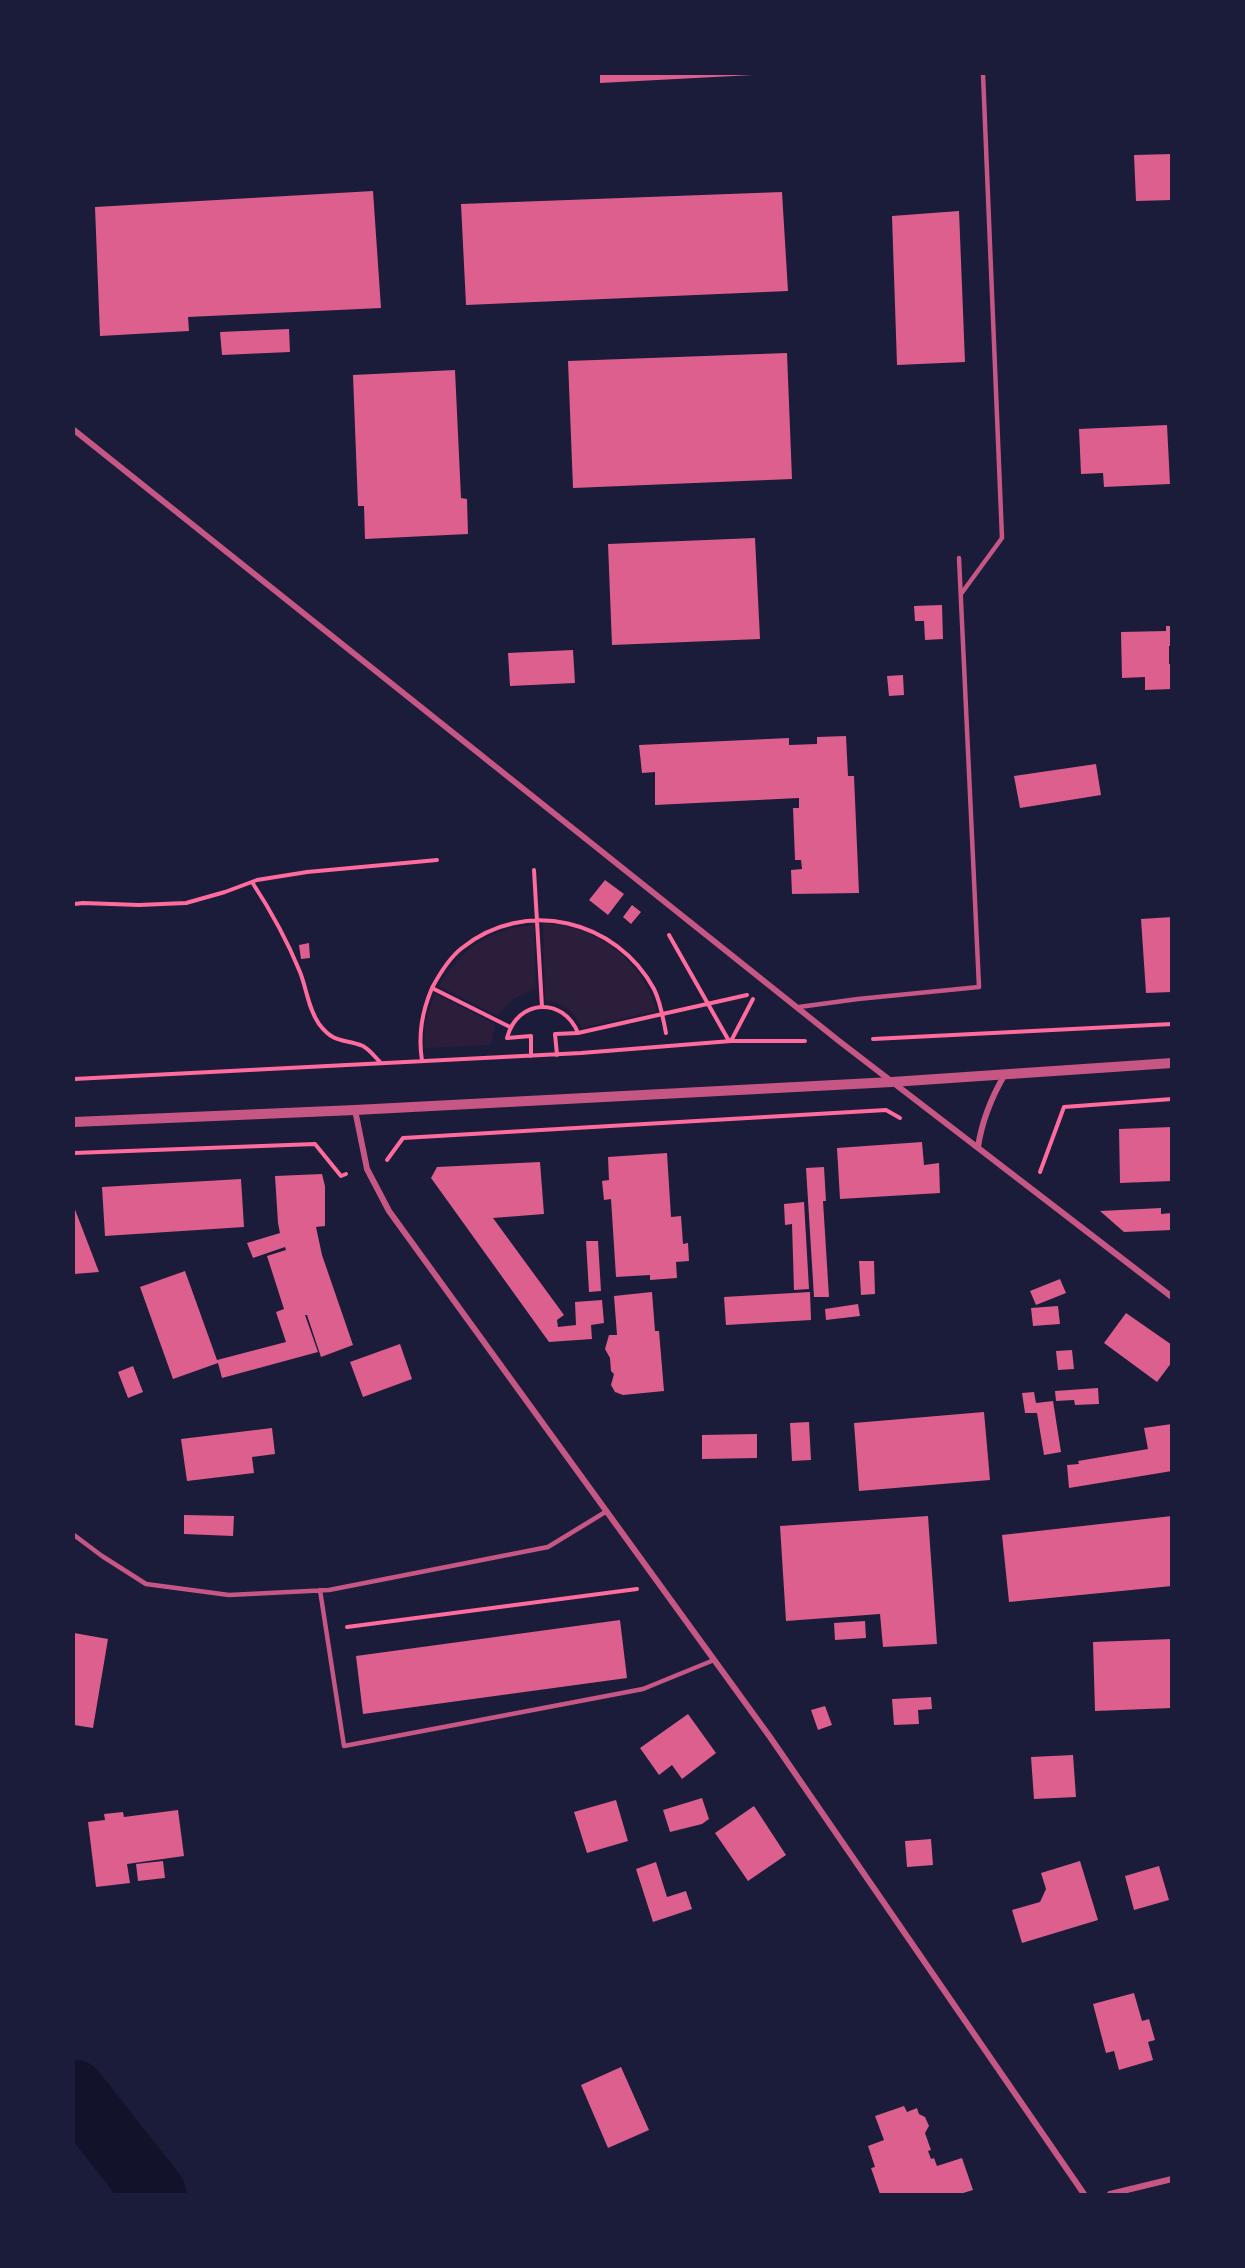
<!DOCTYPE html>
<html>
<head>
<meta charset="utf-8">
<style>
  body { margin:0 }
  #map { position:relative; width:1245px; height:2268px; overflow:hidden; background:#1b1b3a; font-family:Poppins,sans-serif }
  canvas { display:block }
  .frame { position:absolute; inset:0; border:75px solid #1b1b3a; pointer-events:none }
</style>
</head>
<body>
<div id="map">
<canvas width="1245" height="2268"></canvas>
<div class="frame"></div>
</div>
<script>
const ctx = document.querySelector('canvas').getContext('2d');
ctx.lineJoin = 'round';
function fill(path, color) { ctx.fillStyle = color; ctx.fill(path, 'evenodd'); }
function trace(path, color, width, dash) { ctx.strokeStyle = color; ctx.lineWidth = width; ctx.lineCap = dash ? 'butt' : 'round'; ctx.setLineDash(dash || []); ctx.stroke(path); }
const green = new Path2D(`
  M543,923C597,926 641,958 657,1011L582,1028C574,1011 564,1004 545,1000Z
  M534,925L536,989C519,994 508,1001 498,1016L439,986C461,949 490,928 534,925Z
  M435,993L495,1024L491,1045L424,1048L425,1022Z`);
const river = new Path2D(`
  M74,2091L155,2194`);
const building = new Path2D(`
  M600,74H753V75L600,83Z
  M1172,154V200L1136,201L1134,155Z
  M373,191L381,308L188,317L189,331L100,336L95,207Z
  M782,192L788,291L466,305L461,204Z
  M959,211L965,362L897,365L892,216Z
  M289,329L290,352L222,355L220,332Z
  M787,353L792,479L573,488L568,361Z
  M455,370L461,498L467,499L468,534L365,539L364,506H358L353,375Z
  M1167,425L1170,484L1104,487L1103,473L1081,474L1079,429Z
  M755,538L760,639L612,645L608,544Z
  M942,605L943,639L925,640L924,621H915L914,606Z
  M1166,626H1172V646H1169V664H1172V689L1145,690V677L1122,678L1121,632L1166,631Z
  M573,650L575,683L510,686L508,653Z
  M903,675L904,695L889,696L887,676Z
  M846,736L848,776H854L859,893L792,894L791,870L802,869L801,860H795L793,808H799V798L655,805V772L642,773L639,745L789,738V745L817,744V737Z
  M1096,764L1101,795L1020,808L1014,776Z
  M605,880L624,894L608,915L589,900Z
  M632,905L641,912L631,924L623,917Z
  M1172,917V992L1146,993L1141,919Z
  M309,943L310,958L301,959L299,945Z
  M1172,1127V1181L1120,1183L1119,1129Z
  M922,1142L924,1165L939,1163L940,1193L840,1199L837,1148Z
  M667,1153L671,1217L681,1216L683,1244L688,1243L689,1261L676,1262L677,1278L650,1280V1275L616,1277L611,1199L604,1200L602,1181L609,1180L608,1157Z
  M540,1162L544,1214L493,1218L564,1315L557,1320L558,1327L576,1325L575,1302L602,1300L604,1323L591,1325L592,1339L549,1342L431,1178L437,1167Z
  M824,1167L826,1201H823L829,1297H814L806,1168Z
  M322,1174L325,1186V1226L316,1227L322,1255L353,1345L321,1357L307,1315H305L318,1352L222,1378L218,1363L173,1379L140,1287L185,1271L217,1360L286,1342L276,1312L284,1309L267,1256L286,1250L285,1247L253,1258L247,1243L280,1233L278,1223L275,1176Z
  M241,1179L244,1227L105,1236L102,1187Z
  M804,1202L809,1289L794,1290L792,1224L785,1225L784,1204Z
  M74,1207L99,1272L74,1274Z
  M1161,1208V1214L1172,1213V1230L1124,1232L1100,1211Z
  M586,1241H598L601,1291L589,1292Z
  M859,1261H874L875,1294L861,1295Z
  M1060,1279L1066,1293L1036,1305L1030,1291Z
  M652,1292L655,1331H659L664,1391L623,1395L615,1392L611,1385L614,1374L611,1371L610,1358L605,1349L609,1335H617L614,1296Z
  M810,1292L811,1320L726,1325L724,1297Z
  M858,1304L860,1316L826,1320L825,1309Z
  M1058,1306L1060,1324L1033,1326L1031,1308Z
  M1126,1313L1172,1345V1362L1157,1382L1104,1343Z
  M400,1344L412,1379L363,1397L350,1362Z
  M1072,1350L1074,1369L1058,1370L1056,1351Z
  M133,1366L143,1392L128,1398L118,1372Z
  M1098,1388L1099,1404L1075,1405L1074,1400L1056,1401L1055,1391Z
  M1034,1392L1036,1403L1053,1401L1061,1452L1044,1455L1037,1413H1025L1022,1393Z
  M984,1412L990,1480L859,1491L854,1423Z
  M809,1422L811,1460L792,1461L790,1423Z
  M1172,1424V1471L1069,1488L1067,1465L1079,1464L1078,1461L1148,1449L1144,1428Z
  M272,1428L275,1454L252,1457L254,1473L187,1481L181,1439Z
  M757,1434V1458L702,1459V1435Z
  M184,1515L234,1516L233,1536L184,1534Z
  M928,1516L937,1644L883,1647L880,1614L786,1621L780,1526Z
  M1172,1516V1586L1009,1602L1002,1535Z
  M620,1620L627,1678L363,1714L356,1656Z
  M865,1621L866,1638L835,1640L834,1623Z
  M74,1633L108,1639L93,1728L74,1725Z
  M1172,1639V1708L1095,1711L1093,1642Z
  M931,1697L932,1709L918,1710L919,1724L894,1725L892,1699Z
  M825,1706L832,1725L818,1730L811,1710Z
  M688,1714L716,1753L682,1779L672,1765L659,1775L640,1748Z
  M1073,1755L1076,1797L1034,1799L1031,1757Z
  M702,1798L709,1819L702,1824L670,1832L663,1810Z
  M616,1800L628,1841L587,1853L574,1812Z
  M754,1806L786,1855L748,1881L715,1833Z
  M178,1810L184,1856L127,1864L130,1883L96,1887L88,1822L105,1820L104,1814L123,1812L124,1817Z
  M931,1839L933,1865L907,1867L905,1841Z
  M163,1861L165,1878L138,1881L136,1864Z
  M1080,1861L1098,1920L1022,1943L1012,1910L1040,1902L1046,1889L1041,1873Z
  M656,1862L667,1897L686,1891L692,1909L653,1922L636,1869Z
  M1159,1866L1169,1900L1134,1910L1125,1876Z
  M1134,1993L1142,2021L1149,2019L1155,2040L1148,2042L1153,2060L1119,2070L1114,2051L1106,2053L1093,2004Z
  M621,2067L649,2130L608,2148L581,2085Z
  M904,2106L907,2112L917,2108L919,2114L925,2117L929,2126L925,2133L931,2150L928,2151L931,2159L934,2158L937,2166L962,2158L973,2190L960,2194H880L871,2168L875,2167L868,2146L884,2140L875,2116Z`);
const path = new Path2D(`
  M534,870L542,1007
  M252,882C271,911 287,940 300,972C307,990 308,1008 319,1024C335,1045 344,1038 363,1046C370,1050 375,1057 380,1062
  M74,904L83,903L139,905L186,903L225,892L257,880L307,872L437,860
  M669,935L729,1041
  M432,988C440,973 449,958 462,948C525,897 617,920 654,989C661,1003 663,1019 666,1033
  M578,1033L747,995
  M873,1039L1172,1024
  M731,1041L753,999
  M531,1056V1036L507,1038C517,999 563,996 578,1033L555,1034L557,1055
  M422,1061C418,1034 422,1012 432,988L510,1027
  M74,1079L581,1053L731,1041H805
  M74,1153L315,1144L341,1176L346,1174
  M387,1160L403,1138L886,1110L900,1118
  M1040,1172L1064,1107L1172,1099
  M347,1627L637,1589`);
const service = new Path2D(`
  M961,594L1002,538L983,74
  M799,1007L858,999L979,987L959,558
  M74,1535L102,1556L146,1584L229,1595L329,1590L548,1547L607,1511
  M320,1590L344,1746L643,1689L714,1660`);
const minor = new Path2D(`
  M74,430L839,1041L1172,1297
  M355,1110L367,1169L389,1211L770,1737L1084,2194
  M978,1147C982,1120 991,1098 1005,1074
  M1110,2194L1172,2179`);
const tertiary = new Path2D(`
  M74,1122L355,1110L892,1082L1172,1063`);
fill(green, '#2a1e3b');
trace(river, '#12122b', 63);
fill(building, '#dd5f8e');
trace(path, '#ff6b9d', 4);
trace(service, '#c65784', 4.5);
trace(minor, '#c65784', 6);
trace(tertiary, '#c65784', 10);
</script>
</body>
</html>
